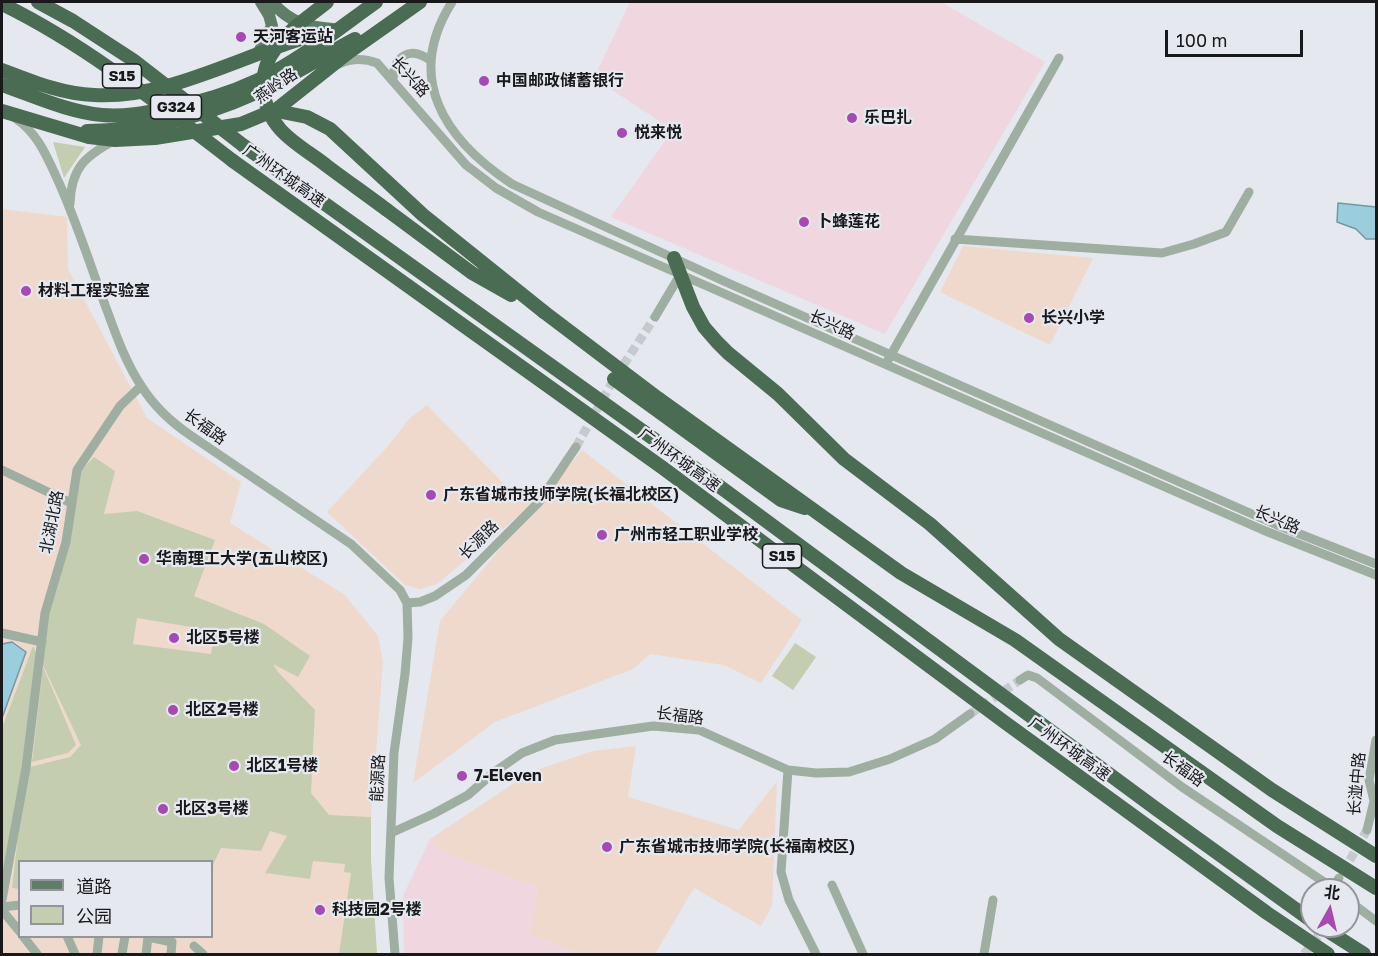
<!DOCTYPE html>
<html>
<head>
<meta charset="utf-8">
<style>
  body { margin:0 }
  #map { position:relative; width:1378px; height:956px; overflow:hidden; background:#e5e8ee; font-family:"Golos Text","Noto Sans SC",sans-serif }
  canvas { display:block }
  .frame { position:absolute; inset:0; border:3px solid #19191c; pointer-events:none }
  .legend { position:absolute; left:18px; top:860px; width:195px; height:78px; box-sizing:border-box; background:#e5e8ee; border:2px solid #93959a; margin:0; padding:8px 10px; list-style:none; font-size:18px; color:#19191c }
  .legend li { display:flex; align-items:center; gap:12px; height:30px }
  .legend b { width:30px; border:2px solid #93959a }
  .north { position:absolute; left:1300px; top:878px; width:60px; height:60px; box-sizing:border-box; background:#e5e8ee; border:2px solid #93959a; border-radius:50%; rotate:8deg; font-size:16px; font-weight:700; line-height:24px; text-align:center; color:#19191c }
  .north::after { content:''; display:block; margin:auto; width:21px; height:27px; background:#a649b3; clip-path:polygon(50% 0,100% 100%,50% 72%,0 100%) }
  .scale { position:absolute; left:1165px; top:30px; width:138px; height:27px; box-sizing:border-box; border:3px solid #19191c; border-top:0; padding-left:8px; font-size:18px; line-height:21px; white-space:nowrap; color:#19191c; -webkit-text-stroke:4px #e5e8ee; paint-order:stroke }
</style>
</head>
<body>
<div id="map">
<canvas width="1378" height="956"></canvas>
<div class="frame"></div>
<ul class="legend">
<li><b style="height:8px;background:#607e67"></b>道路</li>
<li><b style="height:16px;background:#c5cdb0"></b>公园</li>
</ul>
<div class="north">北</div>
<div class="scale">100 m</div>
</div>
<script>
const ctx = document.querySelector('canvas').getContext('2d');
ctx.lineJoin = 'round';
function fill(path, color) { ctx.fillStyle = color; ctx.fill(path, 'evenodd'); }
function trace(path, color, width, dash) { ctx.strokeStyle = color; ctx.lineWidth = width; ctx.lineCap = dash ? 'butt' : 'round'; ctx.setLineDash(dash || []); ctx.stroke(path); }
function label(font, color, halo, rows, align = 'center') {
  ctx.font = font + ' "Golos Text","Noto Sans SC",sans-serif'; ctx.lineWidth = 4.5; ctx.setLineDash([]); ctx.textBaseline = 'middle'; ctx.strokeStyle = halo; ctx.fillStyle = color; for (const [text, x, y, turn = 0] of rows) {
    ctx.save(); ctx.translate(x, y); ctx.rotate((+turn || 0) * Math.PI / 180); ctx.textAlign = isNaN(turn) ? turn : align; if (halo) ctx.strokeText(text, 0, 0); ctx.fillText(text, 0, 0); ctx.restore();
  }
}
const commercial = new Path2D(`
  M630,2H941L1045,62L885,334L611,217L673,130L594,78Z
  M430,839L448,855L538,887L529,934L580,954H404L403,896Z`);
const education = new Path2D(`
  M2,209L67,217L68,269L147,418L241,482L230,523L345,595L378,636L383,662L371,817V861L377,954H2ZM20,862H212V936H20Z
  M963,246L1093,258L1050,345L940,292Z
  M427,405L507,487L534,503L437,584L420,589L405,585L327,512L387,447L410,418Z
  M582,450L802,620L761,683L724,665L650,654L633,669L495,722L413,783L440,621Z
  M636,746L628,797L739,830L777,781L772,906L761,926L694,888L655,954H580L529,934L538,887L448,855L430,839L531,772L593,751Z`);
const green = new Path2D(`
  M53,142L85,147L64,178Z
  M94,457L115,471L104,514L137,511L215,540L194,596L264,624L310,656L298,677L273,664L278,672L315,710L311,793L329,815L371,817V861L377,954H339L351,873L344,872L345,864L313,861L310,879L265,873L287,836L270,831L261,851L221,848L212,867V862H20L19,889L12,888L26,768L70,757L81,745L40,659L77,475ZM137,618L215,631L211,654L133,644Z
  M795,643L816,657L793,690L772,676Z
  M33,646L42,666L2,882V728Z
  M43,667L76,745L68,753L32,762Z`);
const water = new Path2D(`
  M1338,203L1376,207V239H1366L1356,229L1337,222Z
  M12,642L26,652L2,718V644Z`);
const minorTunnel = new Path2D(`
  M576,447L614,379L655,317
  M970,714L1020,680
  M1343,872L1367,830
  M1304,954L1326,926`);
const minor = new Path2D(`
  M452,2C404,78 444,139 512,184L728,283L1277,525L1376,564
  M339,64C352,58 364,58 377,63L466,165L496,188L538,212L1263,530L1376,575
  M393,79C394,56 410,45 431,61
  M15,118C39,134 48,159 60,185C78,226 92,270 108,313C117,338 127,365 142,387C154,406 171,422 190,435L351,544L400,590L407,603L408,638L405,674L394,753L389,878L395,954
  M70,204C71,168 85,156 115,140
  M955,239L1162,253L1194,244L1226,232L1249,192
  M655,317L680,275
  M888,360L1059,58
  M2,470L71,503
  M407,603L420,602L435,596L466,575L539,502L576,447
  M2,633L42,642
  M1020,680L1028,675L1037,678L1182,787L1336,890
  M788,770L781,872L789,900L816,954
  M1367,830L1374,801L1369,780L1376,740
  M391,833L433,814L468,795L493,773L522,753L555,740L653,726L699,730L788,770L816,773L849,772L890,759L935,739L970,714
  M832,885L863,954
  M1333,888L1339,878
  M2,900L26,768L45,613L66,542L77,470L120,406L141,386
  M1348,900L1376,921
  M2,907L20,905
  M2,910L20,932
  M23,936L37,954
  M67,936L75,954
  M194,946L203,954
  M97,954L99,936
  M122,954L125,936
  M146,954L148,937L172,942L171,954
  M984,954L993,900`);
const major = new Path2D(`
  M272,2C289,22 307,27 333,29
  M259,52L272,26L269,15L261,2`);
const highway = new Path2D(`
  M2,70C31,81 62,94 94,95C173,100 254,47 332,31
  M2,85C34,96 68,112 102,115C124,117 145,113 166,109C198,103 228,94 258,80C300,60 338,29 376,2
  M2,111L89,137L115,140L155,138L241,124L277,109L349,52L420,2
  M272,112H282L307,117L330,129L423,215L544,312
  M87,131C143,131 202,117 253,94C288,79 321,57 355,39
  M244,146L700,472L1155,808L1312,921
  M233,161L663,468L1003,721L1267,913L1328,954
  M387,210L472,273L511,295
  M674,258L693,307L704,327L717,342L728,353L778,394L844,459L930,524L1059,639L1272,790L1376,856
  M614,379L781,500L805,508
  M659,399L901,573L1015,640L1277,826L1376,888
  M1320,926L1364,954`);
const highwayBridge = new Path2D(`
  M38,2L73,21L133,60L244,146
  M327,2C310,16 289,29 276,48C257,72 260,106 280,129C292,143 312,154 327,166C347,181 367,195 387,210
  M2,4C86,45 159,104 233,161
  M544,312L659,399`);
const markers = [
  [241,37,6,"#a649b3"],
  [484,81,6,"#a649b3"],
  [852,118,6,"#a649b3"],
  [622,133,6,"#a649b3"],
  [804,222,6,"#a649b3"],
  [26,291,6,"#a649b3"],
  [1029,318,6,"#a649b3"],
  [431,495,6,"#a649b3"],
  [602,535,6,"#a649b3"],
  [144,559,6,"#a649b3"],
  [174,638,6,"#a649b3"],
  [173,710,6,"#a649b3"],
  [234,766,6,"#a649b3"],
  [462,776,6,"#a649b3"],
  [163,809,6,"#a649b3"],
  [607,847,6,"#a649b3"],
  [320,910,6,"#a649b3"]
];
const shields = [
  [122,76,39],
  [176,107,51],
  [782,556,39]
];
const shieldNames = [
  ["S15",122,76],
  ["G324",176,107],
  ["S15",782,556]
];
const poiNames = [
  ["天河客运站",253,37],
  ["中国邮政储蓄银行",496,81],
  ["乐巴扎",864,118],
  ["悦来悦",634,133],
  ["卜蜂莲花",816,222],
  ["材料工程实验室",38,291],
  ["长兴小学",1041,318],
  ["广东省城市技师学院(长福北校区)",443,495],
  ["广州市轻工职业学校",614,535],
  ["华南理工大学(五山校区)",156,559],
  ["北区5号楼",186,638],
  ["北区2号楼",185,710],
  ["北区1号楼",246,766],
  ["7-Eleven",474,776],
  ["北区3号楼",175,809],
  ["广东省城市技师学院(长福南校区)",619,847],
  ["科技园2号楼",332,910]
];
const streetNames = [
  ["长兴路",410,77,48],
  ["燕岭路",276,86,-35],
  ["广州环城高速",284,176,35],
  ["长兴路",832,325,24],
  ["长福路",205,427,36],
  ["广州环城高速",679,460,36],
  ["长兴路",1277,520,23],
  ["北湖北路",52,522,-79],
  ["长源路",479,540,-45],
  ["长福路",680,716,7],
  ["广州环城高速",1069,749,36],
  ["长福路",1183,769,36],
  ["能源路",378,778,-87],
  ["长湴中路",1357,784,-85]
];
fill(commercial, '#efd6df');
fill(education, '#efd9cc');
fill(green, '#c5cdb0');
fill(water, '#9bcedd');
trace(water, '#7498a3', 1.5);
trace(minorTunnel, '#c6c9ce', 9, [9, 4.5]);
trace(minor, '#9eaea1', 9);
trace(major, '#607e67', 12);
trace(highway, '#496c52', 14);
trace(highwayBridge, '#496c52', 14);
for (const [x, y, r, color] of markers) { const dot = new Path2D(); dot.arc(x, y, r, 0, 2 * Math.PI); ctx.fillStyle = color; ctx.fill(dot); trace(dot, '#e5e8ee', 2); }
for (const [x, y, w] of shields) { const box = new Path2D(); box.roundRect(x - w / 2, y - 12, w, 24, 4.5); ctx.fillStyle = '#e5e8ee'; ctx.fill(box); trace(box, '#19191c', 1.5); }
label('bold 15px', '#19191c', null, shieldNames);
label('bold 16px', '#19191c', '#e5e8ee', poiNames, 'left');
label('16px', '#19191c', '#e5e8ee', streetNames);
</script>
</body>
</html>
